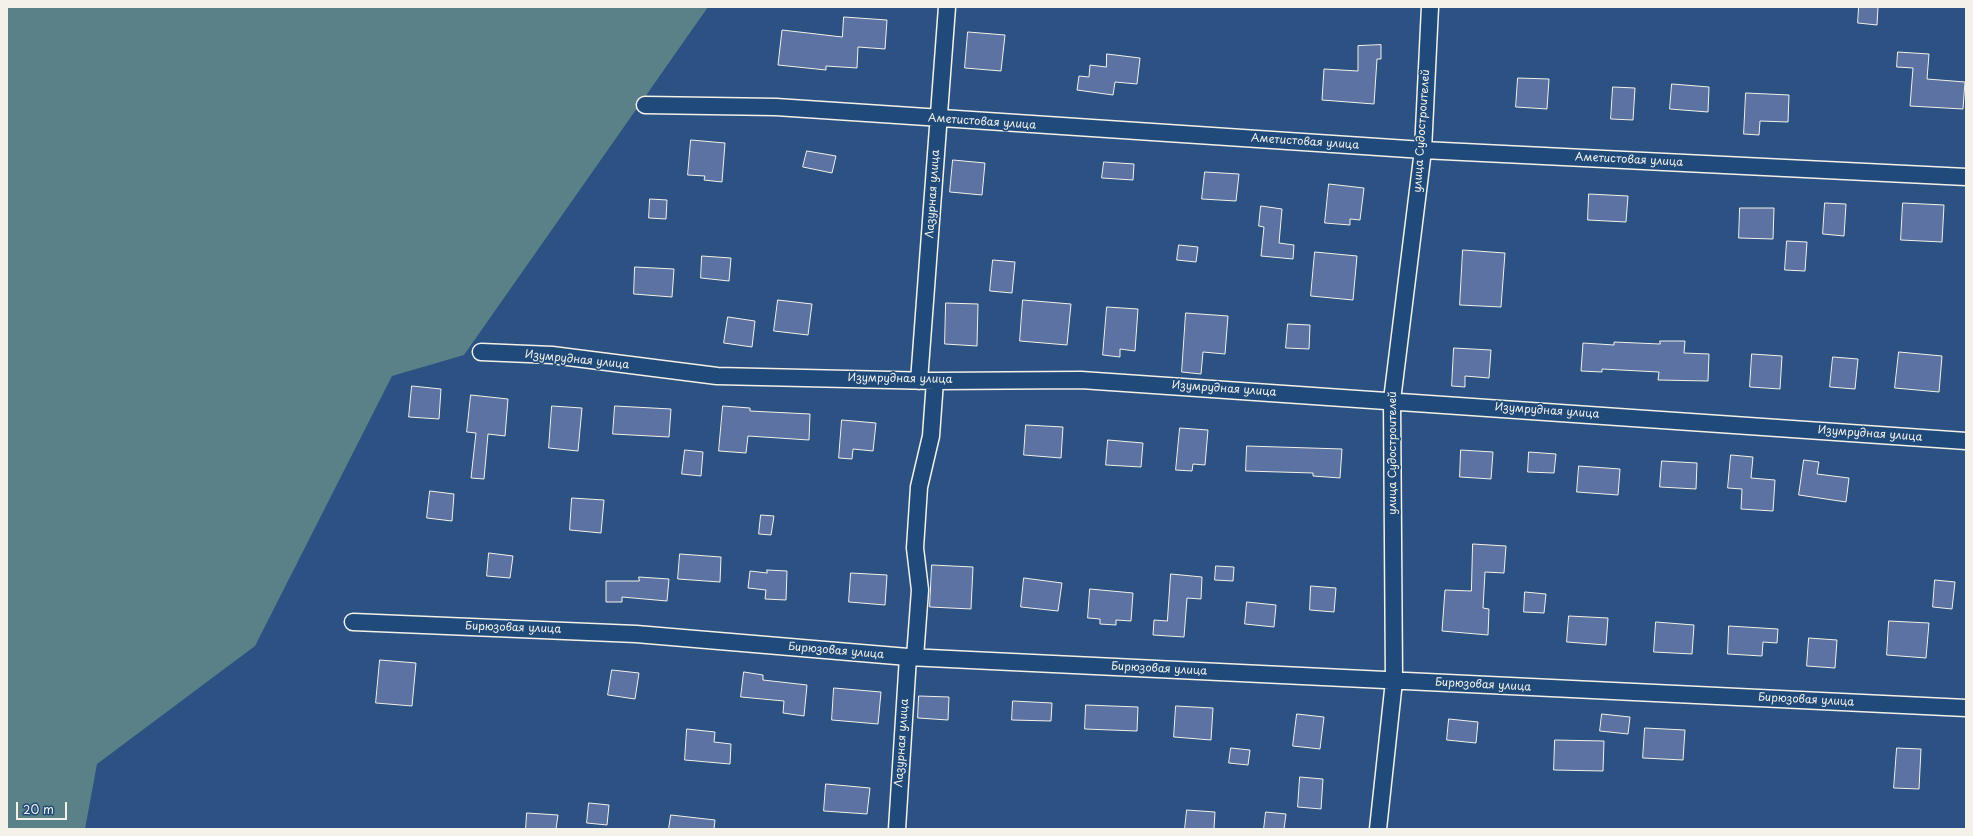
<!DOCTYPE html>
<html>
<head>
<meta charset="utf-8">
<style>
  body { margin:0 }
  #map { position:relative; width:1973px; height:836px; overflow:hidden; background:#2b5282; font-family:"Playpen Sans",sans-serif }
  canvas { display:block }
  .frame { position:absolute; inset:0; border:8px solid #f4f1e8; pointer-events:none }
  .scale { position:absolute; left:16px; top:802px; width:51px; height:18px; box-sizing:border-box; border:2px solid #f4f1e8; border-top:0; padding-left:5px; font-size:12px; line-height:14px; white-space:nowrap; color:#f4f1e8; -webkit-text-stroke:3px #1f4a7a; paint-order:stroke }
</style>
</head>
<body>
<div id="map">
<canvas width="1973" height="836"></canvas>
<div class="frame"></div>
<div class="scale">20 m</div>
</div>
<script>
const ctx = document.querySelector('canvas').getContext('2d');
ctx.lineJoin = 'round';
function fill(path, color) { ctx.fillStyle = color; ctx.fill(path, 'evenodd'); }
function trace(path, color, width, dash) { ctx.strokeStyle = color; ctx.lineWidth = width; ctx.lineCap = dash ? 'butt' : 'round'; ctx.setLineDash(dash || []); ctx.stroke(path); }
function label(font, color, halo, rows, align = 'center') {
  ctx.font = font + ' "Playpen Sans",sans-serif'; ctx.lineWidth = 3.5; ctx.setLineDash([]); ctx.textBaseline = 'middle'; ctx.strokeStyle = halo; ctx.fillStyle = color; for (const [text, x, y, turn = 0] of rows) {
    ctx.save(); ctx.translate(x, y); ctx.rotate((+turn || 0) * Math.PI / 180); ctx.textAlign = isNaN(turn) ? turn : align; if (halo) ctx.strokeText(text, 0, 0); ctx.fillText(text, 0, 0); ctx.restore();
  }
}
const green = new Path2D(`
  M7,7H708L464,355L392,376L255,646L97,764L85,829H7Z`);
const building = new Path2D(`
  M1859,7H1878L1877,25L1858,23Z
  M844,17L887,20L885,49L858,47L857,68L826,66V70L778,65L782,30L842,37Z
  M968,32L1005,35L1001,71L965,68Z
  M1381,45V59H1377L1374,104L1322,100L1324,69L1358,71V46Z
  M1898,52L1929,54L1927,79L1965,82L1963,109L1910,106L1913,68L1897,67Z
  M1107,54L1140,58L1137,84L1115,82L1113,95L1077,90L1079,76L1089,77L1090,65L1106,67Z
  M1518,78L1549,79L1547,109L1516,107Z
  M1672,84L1709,87L1708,112L1670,109Z
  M1613,87L1635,88L1633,120L1611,119Z
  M1746,93L1789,95L1788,122L1760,121L1759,135L1744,134Z
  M691,140L725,143L722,182L704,180L705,176L688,175Z
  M807,151L836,156L832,173L803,167Z
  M953,160L985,163L982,195L950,192Z
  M1104,162L1134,164L1133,180L1102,178Z
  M1205,172L1239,174L1236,201L1202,199Z
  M1329,184L1364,188L1360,220L1350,219V225L1325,223Z
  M1589,194L1628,196L1626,222L1588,220Z
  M650,199L667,200L666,219L649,218Z
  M1825,203L1846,204L1844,236L1823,234Z
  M1903,203L1944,205L1942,242L1901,240Z
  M1261,206L1282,209L1279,243L1294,245L1293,259L1261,256L1264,227L1259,226Z
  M1740,208H1774L1773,239L1739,238Z
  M1787,241L1807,242L1805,271L1785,270Z
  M1179,245L1198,247L1196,262L1177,260Z
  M1463,250L1505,253L1501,307L1460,305Z
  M1315,252L1357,256L1353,300L1311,296Z
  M702,256L731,258L729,281L701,278Z
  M993,260L1015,262L1012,293L990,291Z
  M635,267L674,269L672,297L634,294Z
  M778,300L812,304L808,335L774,331Z
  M1023,300L1071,304L1067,345L1020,341Z
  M946,303L978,304L977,346L945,344Z
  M1107,307L1138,309L1135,351L1120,349V357L1103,355Z
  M1186,313L1228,316L1225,354L1203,352L1201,374L1182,372Z
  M728,317L755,321L752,347L724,343Z
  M1288,324L1310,325L1309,349L1286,348Z
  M1660,341H1685L1684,353L1709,354L1708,381L1658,380L1659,372L1602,369V372L1581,371L1583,343L1614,345V342L1660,344Z
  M1454,348L1491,350L1489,378L1465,376V387L1452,386Z
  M1899,352L1942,356L1939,392L1895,388Z
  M1752,354L1782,356L1780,389L1750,387Z
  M1833,357L1858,359L1855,389L1830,387Z
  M412,386L441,389L439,419L409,417Z
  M471,395L508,399L505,436L488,434L484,479L471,478L476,433L467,432Z
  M552,406L582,408L578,451L549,448Z
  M615,406L671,409L669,437L613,434Z
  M723,406L750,408V411L810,414L809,440L748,436L746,453L719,451Z
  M842,420L876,423L873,451L853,449L852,459L839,458Z
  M1026,425L1063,427L1061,458L1024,455Z
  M1180,428L1208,430L1205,465L1193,464L1192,471L1176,470Z
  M1108,440L1143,443L1141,467L1106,465Z
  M1247,446L1342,449L1340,478L1313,476V473L1246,471Z
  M685,450L703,452L701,476L682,474Z
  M1461,450L1493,452L1491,479L1460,477Z
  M1529,452L1556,454L1554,473L1528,472Z
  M1731,455L1753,457L1751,478L1775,480L1773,511L1741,509L1742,489L1728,488Z
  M1804,460L1819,462L1817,474L1849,478L1846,502L1799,495Z
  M1662,461L1697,463L1696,489L1660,487Z
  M1579,466L1620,469L1618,495L1577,492Z
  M430,491L454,494L452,521L427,518Z
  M572,498L604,500L601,533L570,530Z
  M761,515L774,516L771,535L759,534Z
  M1473,544L1506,546L1504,573L1485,572L1483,608L1489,609L1488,635L1442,631L1445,590L1471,591Z
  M489,553L513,556L510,578L487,576Z
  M680,554L721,557L720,582L678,579Z
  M932,565L973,567L971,609L930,607Z
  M1216,566L1234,567L1233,581L1215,580Z
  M767,570L787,571L786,600L765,599L766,590L748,588L750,571L767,573Z
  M851,573L887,575L885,605L849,602Z
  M1171,574L1202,577L1201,599L1187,598L1184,637L1153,635L1154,620L1167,621Z
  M639,577L669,579L667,601L622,597V602H606V581H639Z
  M1024,578L1062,583L1058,611L1021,607Z
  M1935,580L1955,582L1952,609L1933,607Z
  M1311,586L1336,588L1334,612L1310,610Z
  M1090,589L1133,593L1131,621L1116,620V625L1100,624V619L1088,618Z
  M1525,592L1546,594L1544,613L1524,612Z
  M1247,602L1276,605L1274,627L1245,624Z
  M1569,616L1608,618L1606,645L1567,642Z
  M1889,621L1929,623L1926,658L1887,655Z
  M1656,622L1694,625L1692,654L1654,652Z
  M1729,626L1778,629L1777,643L1763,642L1762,656L1728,654Z
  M1809,638L1837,640L1835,668L1807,666Z
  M380,660L416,663L412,706L376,703Z
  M612,670L639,673L635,699L608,695Z
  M744,672L763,675V680L807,685L804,716L783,713L784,701L741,697Z
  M834,688L881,692L878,724L832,720Z
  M919,696L949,697L948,720L918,718Z
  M1013,701L1052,703L1051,721L1012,720Z
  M1086,705L1138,707L1137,731L1085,729Z
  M1176,706L1213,708L1211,740L1174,737Z
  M1297,714L1324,717L1320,749L1293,746Z
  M1602,714L1630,717L1628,734L1600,731Z
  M1449,719L1478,722L1476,743L1447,740Z
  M1645,728L1685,730L1683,760L1643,758Z
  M687,729L715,732L714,742L731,744L730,764L685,760Z
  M1555,740L1604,741L1603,771L1554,770Z
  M1231,748L1250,750L1248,765L1229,763Z
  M1897,748L1921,749L1919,789L1894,788Z
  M1300,777L1323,779L1321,809L1298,807Z
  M826,784L870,788L867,814L824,811Z
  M589,803L609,805L607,825L587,823Z
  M1187,810L1215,812L1214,829H1185Z
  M1266,812L1286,814L1284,829H1264Z
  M527,813L558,815L556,829H526Z
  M671,815L715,820L714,829H669Z`);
const street = new Path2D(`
  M645,105L776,107L1423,150L1966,177
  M481,352L552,355L717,376L935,381L1081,380L1966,441
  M919,381L947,7
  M353,622L636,634L908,657L1966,708
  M915,657L920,590L915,548L919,487L931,436L935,381
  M897,829L908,657
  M1378,829L1394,681L1392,400L1423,150L1430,7`);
const streetNames = [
  ["Аметистовая улица",982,122,4],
  ["улица Судостроителей",1422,131,-86],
  ["Аметистовая улица",1305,142,4],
  ["Аметистовая улица",1629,160,3],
  ["Лазурная улица",933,194,-86],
  ["Изумрудная улица",577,360,6],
  ["Изумрудная улица",900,379,1],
  ["Изумрудная улица",1224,389,4],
  ["Изумрудная улица",1547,411,4],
  ["Изумрудная улица",1870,434,4],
  ["улица Судостроителей",1393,453,-90],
  ["Бирюзовая улица",513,628,2],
  ["Бирюзовая улица",836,651,5],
  ["Бирюзовая улица",1159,669,3],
  ["Бирюзовая улица",1483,685,3],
  ["Бирюзовая улица",1806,700,3],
  ["Лазурная улица",902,743,-86]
];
fill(green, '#598187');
fill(building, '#5c72a2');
trace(building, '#f4f1e8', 1);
trace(street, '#f4f1e8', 19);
trace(street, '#1f4a7a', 16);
label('11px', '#f4f1e8', '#1f4a7a', streetNames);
</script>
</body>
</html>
